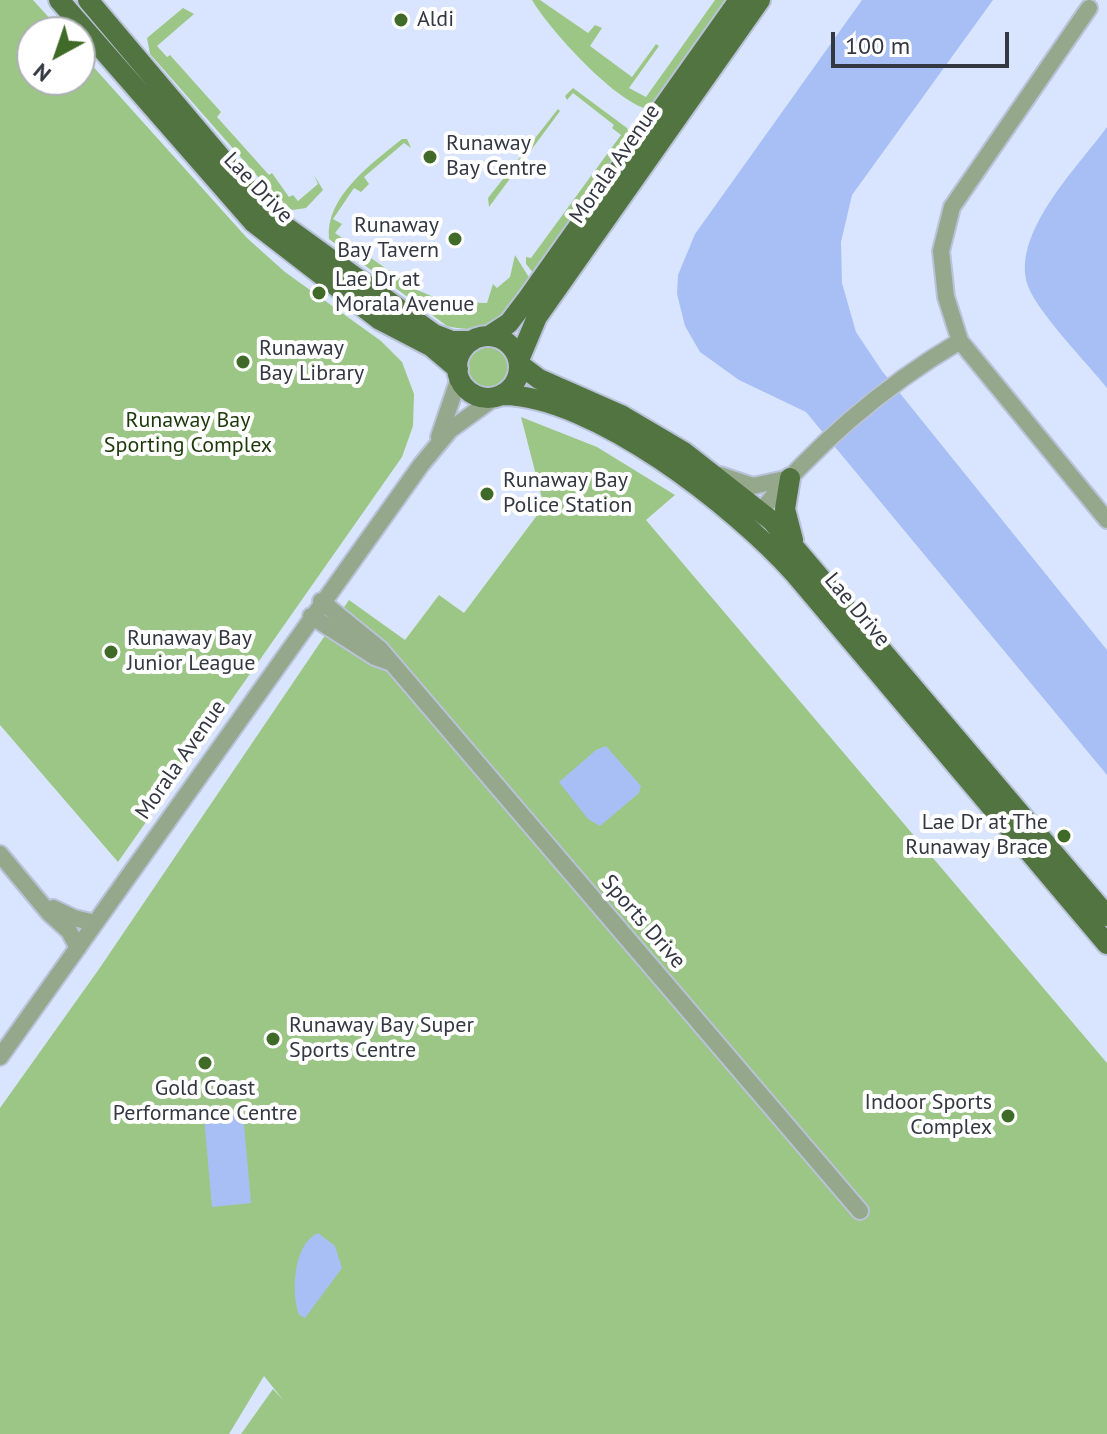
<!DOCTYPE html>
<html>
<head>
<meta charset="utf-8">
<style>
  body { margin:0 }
  #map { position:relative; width:1107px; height:1434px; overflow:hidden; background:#d9e5ff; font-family:"PT Sans",sans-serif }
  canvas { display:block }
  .north { position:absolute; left:16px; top:16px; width:80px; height:80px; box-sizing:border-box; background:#fff; border:2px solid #adafb3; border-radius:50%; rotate:220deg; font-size:22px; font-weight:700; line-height:32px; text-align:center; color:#323741 }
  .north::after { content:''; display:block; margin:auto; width:28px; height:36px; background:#406a27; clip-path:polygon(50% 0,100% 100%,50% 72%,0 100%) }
  .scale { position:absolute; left:831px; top:32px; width:178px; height:36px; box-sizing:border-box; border:4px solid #323741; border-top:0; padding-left:10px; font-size:24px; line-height:28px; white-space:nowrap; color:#323741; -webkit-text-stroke:6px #fff; paint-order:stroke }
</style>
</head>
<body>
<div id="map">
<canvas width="1107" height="1434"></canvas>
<div class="north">N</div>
<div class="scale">100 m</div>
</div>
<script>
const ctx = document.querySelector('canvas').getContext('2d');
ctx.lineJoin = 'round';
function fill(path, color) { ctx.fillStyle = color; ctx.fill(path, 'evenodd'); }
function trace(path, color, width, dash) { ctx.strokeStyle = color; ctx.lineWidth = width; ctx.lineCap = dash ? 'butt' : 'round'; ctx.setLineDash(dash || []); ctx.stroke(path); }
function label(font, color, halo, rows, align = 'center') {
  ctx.font = font + ' "PT Sans",sans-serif'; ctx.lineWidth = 8; ctx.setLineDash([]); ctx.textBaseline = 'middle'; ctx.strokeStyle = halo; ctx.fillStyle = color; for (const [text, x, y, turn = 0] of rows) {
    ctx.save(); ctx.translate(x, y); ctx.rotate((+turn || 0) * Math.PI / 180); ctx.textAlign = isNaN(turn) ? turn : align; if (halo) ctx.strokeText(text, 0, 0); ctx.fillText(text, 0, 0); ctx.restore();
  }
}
const green = new Path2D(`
  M0,0H33L62,32H32V80H80V52L247,238L285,272L381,341L402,362L414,394L413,426L402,457L118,862L0,725Z
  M532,0H540L588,33L595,25L602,28L590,46L632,77L656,44L659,46L629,88L646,97L715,0H731L648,109C615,102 549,29 532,0Z
  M183,8L194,14L157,46L167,57L170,55L221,112L217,117L269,175L272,173L289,197L293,195L298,201L318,184L314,175L323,190L306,208L292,210L274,195L150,54L147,38Z
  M573,88L627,128L631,139L535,275L526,264V257L531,258L621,135L612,128L614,125L573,93L567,100L565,96Z
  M558,109L560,111L489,207L488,198Z
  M402,139H407L411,148L404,143L364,177L369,184L361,192L354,188L333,219L342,224L335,233L417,290L446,302L487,303L493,284L497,288L510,277L515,255L530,279C509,312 491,337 447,326L329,239C325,197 371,164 402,139Z
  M467 367a22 22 0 1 1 44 0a22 22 0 1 1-44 0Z
  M521,417L597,447L675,495L646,520L1107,1063V1434H241L273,1389L284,1401L264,1376L229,1434H0V1108L99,969L349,600L405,640L439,595L464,613L544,506Z`);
const water = new Path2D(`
  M862,0H993L852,195L841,242L842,283L856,332L882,371L1107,650V775L806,412L739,380L700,352L685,326L677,294L678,275L695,234Z
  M1107,127V388C1088,364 1037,312 1028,286C1010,234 1078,167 1107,127Z
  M606,746L641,786L639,793L600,826L588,819L559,782L596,750Z
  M243,1114L251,1203L212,1207L204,1117Z
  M318,1233L335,1246L342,1268L305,1318L299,1315C291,1293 293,1244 318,1233Z`);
const minor = new Path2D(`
  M1089,8L952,207L941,251L946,297L960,341L1107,520
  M439,437L459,378
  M720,475L753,486L790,478
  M754,519C812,448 882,387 960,341
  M321,601L380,649L860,1211
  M311,616L375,657L389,662
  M0,854L49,913L69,931L78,948
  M53,908L74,918L95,923
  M0,1057L421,465L450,430L494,398`);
const major = new Path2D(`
  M59,0L253,222L380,320L432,347L458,369
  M88,0L255,198L282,224L434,334L452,341H472
  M489,336L509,323L528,298L739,0
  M457 367a31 31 0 1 1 62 0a31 31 0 1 1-62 0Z
  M519,360L537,317L760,0
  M519,364L539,379L623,416L684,452L772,521L1107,916
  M503,395C594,396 735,507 795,574L1107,944
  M790,478L785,509L793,540`);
const markers = [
  [401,20,8,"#406a27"],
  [430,157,8,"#406a27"],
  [455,239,8,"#406a27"],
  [319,293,8,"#406a27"],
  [243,362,8,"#406a27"],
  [487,494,8,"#406a27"],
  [111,652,8,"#406a27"],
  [1064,836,8,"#406a27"],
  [273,1039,8,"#406a27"],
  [205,1063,8,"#406a27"],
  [1008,1116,8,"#406a27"]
];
const poiNames = [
  ["Aldi",417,20],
  ["Runaway",446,144],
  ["Bay Centre",446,169],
  ["Runaway",439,226,"right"],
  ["Bay Tavern",439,251,"right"],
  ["Lae Dr at",335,280],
  ["Morala Avenue",335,305],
  ["Runaway",259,349],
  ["Bay Library",259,374],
  ["Runaway Bay",503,481],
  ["Police Station",503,506],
  ["Runaway Bay",127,639],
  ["Junior League",127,664],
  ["Lae Dr at The",1048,823,"right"],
  ["Runaway Brace",1048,848,"right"],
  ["Runaway Bay Super",289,1026],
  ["Sports Centre",289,1051],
  ["Gold Coast",205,1089,"center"],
  ["Performance Centre",205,1114,"center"],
  ["Indoor Sports",992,1103,"right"],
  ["Complex",992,1128,"right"]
];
const streetNames = [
  ["Morala Avenue",615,164,-55],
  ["Lae Drive",258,188,46],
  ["Lae Drive",857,610,50],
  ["Morala Avenue",181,760,-55],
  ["Sports Drive",643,922,49]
];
const parkNames = [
  ["Runaway Bay",188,421],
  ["Sporting Complex",188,446]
];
fill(green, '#9cc686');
fill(water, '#a8bff5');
trace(minor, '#b8c2d9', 20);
trace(major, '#b8c2d9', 24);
trace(minor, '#95a88b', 16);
trace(major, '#527440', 20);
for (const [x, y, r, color] of markers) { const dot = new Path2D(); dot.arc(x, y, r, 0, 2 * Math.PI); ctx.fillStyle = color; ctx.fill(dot); trace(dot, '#fff', 3); }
label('22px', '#323741', '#fff', poiNames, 'left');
label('22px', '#323741', '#fff', streetNames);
label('22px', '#1d390b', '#fff', parkNames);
</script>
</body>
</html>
